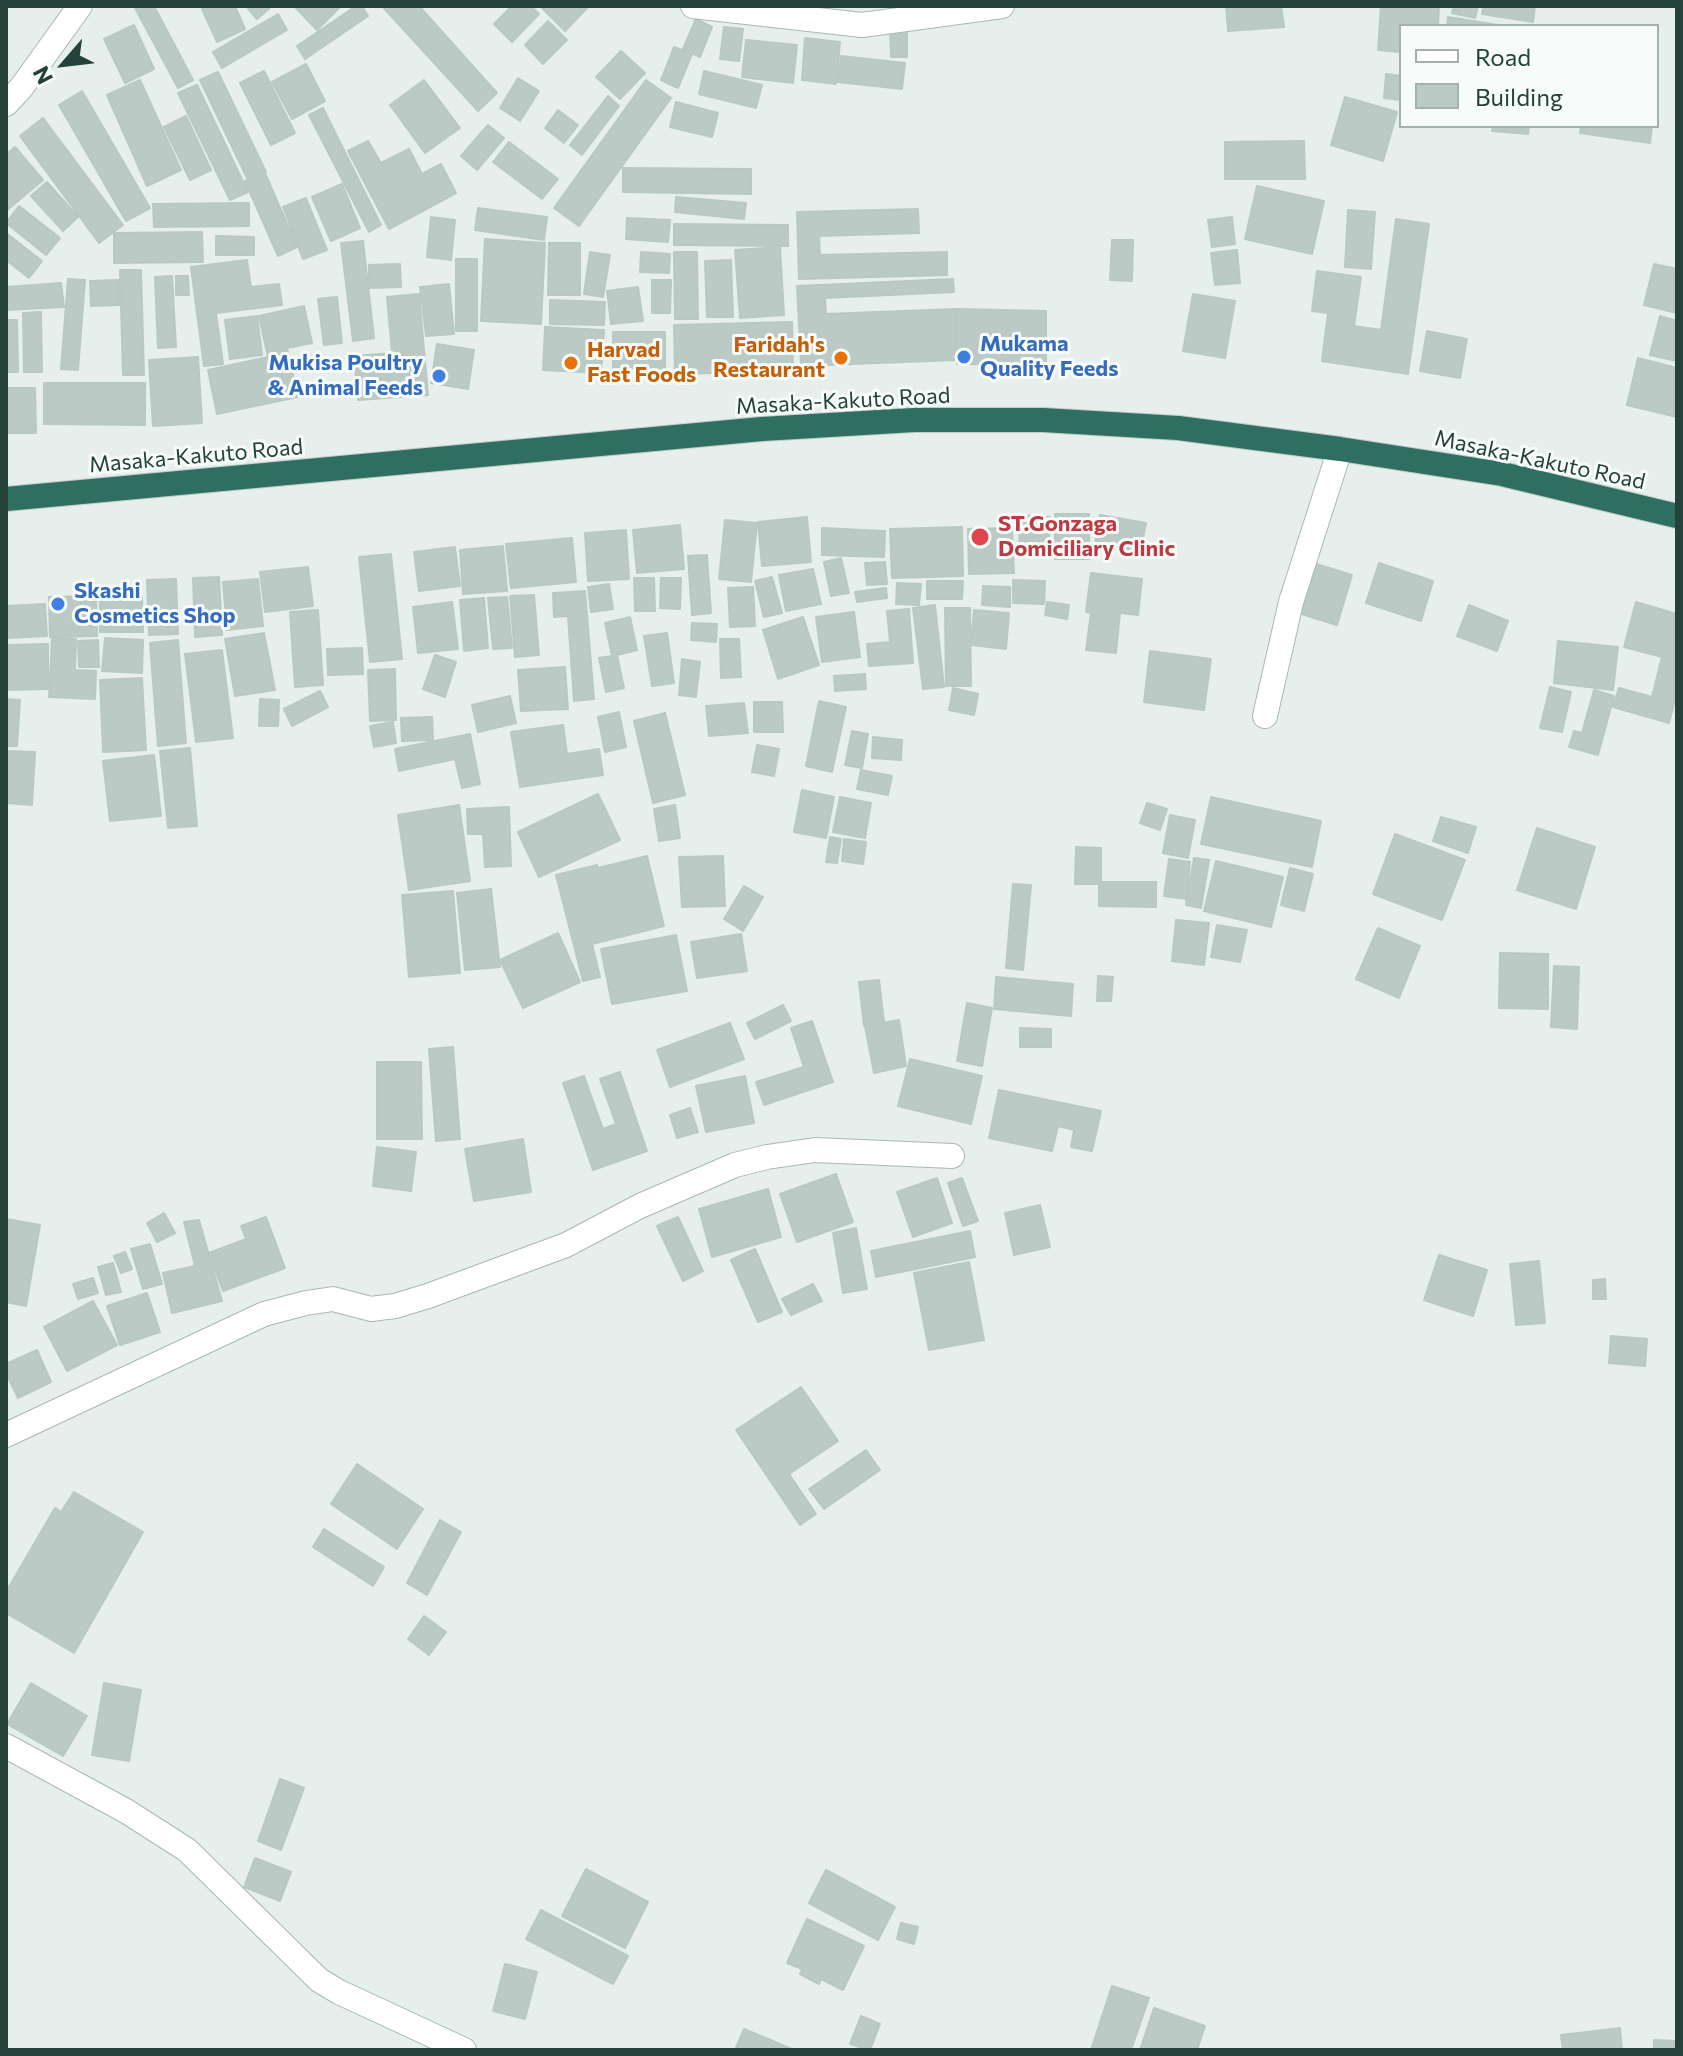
<!DOCTYPE html>
<html>
<head>
<meta charset="utf-8">
<style>
  body { margin:0 }
  #map { position:relative; width:1683px; height:2056px; overflow:hidden; background:#e6efeb; font-family:Commissioner,sans-serif }
  canvas { display:block }
  .frame { position:absolute; inset:0; border:8px solid #24423a; pointer-events:none }
  .legend { position:absolute; left:1399px; top:24px; width:260px; height:104px; box-sizing:border-box; background:#f7fbf9; border:2px solid #a3b1ad; margin:0; padding:10px 14px; list-style:none; font-size:24px; color:#24423a }
  .legend li { display:flex; align-items:center; gap:16px; height:40px }
  .legend b { width:40px; border:2px solid #a3b1ad }
  .north { position:absolute; left:24px; top:24px; width:80px; height:80px; -webkit-text-stroke:6px #f7fbf9; paint-order:stroke; rotate:242deg; font-size:22px; font-weight:700; line-height:32px; text-align:center; color:#24423a }
  .north::after { content:''; display:block; margin:auto; width:28px; height:36px; background:#24423a; clip-path:polygon(50% 0,100% 100%,50% 72%,0 100%) }
</style>
</head>
<body>
<div id="map">
<canvas width="1683" height="2056"></canvas>
<div class="frame"></div>
<ul class="legend">
<li><b style="height:10px;background:#fff"></b>Road</li>
<li><b style="height:22px;background:#bbcac4"></b>Building</li>
</ul>
<div class="north">N</div>
</div>
<script>
const ctx = document.querySelector('canvas').getContext('2d');
ctx.lineJoin = 'round';
function fill(path, color) { ctx.fillStyle = color; ctx.fill(path, 'evenodd'); }
function trace(path, color, width, dash) { ctx.strokeStyle = color; ctx.lineWidth = width; ctx.lineCap = dash ? 'butt' : 'round'; ctx.setLineDash(dash || []); ctx.stroke(path); }
function label(font, color, halo, rows, align = 'center') {
  ctx.font = font + ' Commissioner,sans-serif'; ctx.lineWidth = 6; ctx.setLineDash([]); ctx.textBaseline = 'middle'; ctx.strokeStyle = halo; ctx.fillStyle = color; for (const [text, x, y, turn = 0] of rows) {
    ctx.save(); ctx.translate(x, y); ctx.rotate((+turn || 0) * Math.PI / 180); ctx.textAlign = isNaN(turn) ? turn : align; if (halo) ctx.strokeText(text, 0, 0); ctx.fillText(text, 0, 0); ctx.restore();
  }
}
const building = new Path2D(`
  M134,6H154L193,80L178,88Z
  M208,6H235L245,29L217,42L202,9Z
  M246,6H272L257,19Z
  M294,6H341L317,30Z
  M356,6H362L368,16L305,59L297,46Z
  M382,6H419L497,93L478,111Z
  M512,6H531L539,14L512,42L494,24Z
  M540,6H589L565,31Z
  M1226,6H1281L1284,27L1228,31Z
  M1381,6H1439L1438,26H1401V52L1378,50Z
  M1454,6H1478L1475,18L1452,13Z
  M1484,6H1535L1533,22L1482,14Z
  M278,14L287,30L222,68L213,52Z
  M1448,17L1498,25V26H1447Z
  M696,19L712,27L700,57L683,49Z
  M548,21L567,40L543,64L525,45Z
  M134,25L154,69L125,83L104,39Z
  M724,27L743,29L739,61L720,59Z
  M890,30L907,31V57H891Z
  M805,38L840,42L836,84L802,80Z
  M746,40L797,45L793,83L742,77Z
  M674,47L692,54L678,88L661,80Z
  M621,51L645,73L620,99L596,77Z
  M841,56L905,63L902,89L838,82Z
  M306,64L325,101L292,119L272,82Z
  M264,71L295,133L271,145L240,83Z
  M704,71L762,85L756,108L699,94Z
  M218,72L266,172L248,180L200,80Z
  M1386,74L1401,76V100L1384,98Z
  M518,78L539,91L520,121L500,108Z
  M140,80L181,170L147,186L107,95Z
  M424,80L460,128L425,153L390,105Z
  M646,80L671,98L579,226L554,208Z
  M197,85L248,192L230,200L178,93Z
  M82,91L150,208L126,221L59,105Z
  M608,96L619,106L582,155L570,145Z
  M1345,97L1397,112L1383,161L1331,145Z
  M676,102L718,113L712,137L670,127Z
  M323,108L381,225L369,232L309,115Z
  M558,110L578,125L564,143L545,128Z
  M186,116L211,170L190,180L164,127Z
  M43,118L123,225L99,243L20,136Z
  M488,125L504,138L477,170L461,156Z
  M1493,126H1529L1528,134L1492,131Z
  M1581,126H1652L1650,143L1580,133Z
  M368,141L381,163L409,149L422,174L441,164L456,193L389,229L348,151Z
  M1304,141L1305,179H1225V142Z
  M509,142L558,179L542,199L493,162Z
  M15,147L43,180L6,211V155Z
  M623,168L751,169V194L623,192Z
  M265,173L297,247L278,256L245,181Z
  M47,182L78,217L63,231L31,196Z
  M342,184L360,228L331,241L312,197Z
  M1257,186L1324,201L1312,254L1245,239Z
  M676,197L746,203L744,219L675,212Z
  M306,198L327,250L303,259L283,207Z
  M249,203V226L154,227L153,204Z
  M19,206L60,238L46,255L6,223Z
  M478,208L547,217L544,240L475,230Z
  M918,209L919,233L819,236L820,255L947,252V275L799,279L797,212Z
  M1348,210L1375,212L1371,269L1345,267Z
  M431,217L455,220L451,260L427,257Z
  M1232,217L1235,244L1212,247L1208,220Z
  M627,218L670,220L668,242L626,239Z
  M1396,219L1429,224L1408,374L1322,361L1328,313L1312,311L1317,271L1361,277L1354,326L1381,330Z
  M674,224L788,225V246L674,245Z
  M202,232L203,262L114,263V233Z
  M6,233L42,261L29,278L6,260Z
  M216,236L254,237V255H216Z
  M485,239L545,243L541,324L481,321Z
  M1112,240H1133L1132,281L1110,280Z
  M363,241L374,338L353,341L341,243Z
  M549,243H580V295H548Z
  M780,247L784,315L740,318L735,250Z
  M1237,250L1240,283L1215,285L1211,253Z
  M590,252L610,255L603,297L584,294Z
  M641,252L670,254L669,273L640,272Z
  M674,252H697L698,319H675Z
  M456,259H477V331H456Z
  M247,260L251,287L279,284L282,305L216,313L223,364L204,366L191,267Z
  M731,260L733,317H707L705,261Z
  M400,264L401,287L369,288V265Z
  M1654,264L1677,269V313L1644,305Z
  M120,270H141L144,375H123Z
  M172,276L176,347L158,348L155,277Z
  M176,276H188L189,295H176Z
  M68,279L85,280L78,370L61,369Z
  M953,279L954,292L825,298L826,314L955,309L957,360L801,366L797,286Z
  M119,280V305L91,306L90,281Z
  M652,280H671L670,313H652Z
  M61,283L64,307L6,310V287Z
  M449,284L454,334L426,336L420,287Z
  M638,287L643,321L611,324L607,291Z
  M419,294L428,395L358,400L354,356L392,353L387,297Z
  M1193,294L1235,301L1225,358L1183,351Z
  M337,297L342,343L324,345L318,299Z
  M550,300L605,302L604,325L550,324Z
  M304,306L312,343L287,348L298,397L217,414L208,370L268,357L259,316Z
  M957,309L1046,311V365L957,364Z
  M41,312L42,372H24L23,313Z
  M257,316L262,355L230,359L225,320Z
  M1660,316L1677,321V361L1650,355Z
  M6,320H17L18,372H6Z
  M792,322L793,371L675,374L674,325Z
  M545,327L604,330L601,373L543,370Z
  M1427,331L1467,339L1460,378L1420,371Z
  M613,332H665V369L613,368Z
  M437,344L474,350L468,389L431,383Z
  M198,357L202,423L153,426L149,360Z
  M1638,358L1677,368V417L1627,405Z
  M44,383H145V425L44,424Z
  M6,388H35L36,433H6Z
  M1055,514H1089V559H1055Z
  M1020,515L1050,517L1048,558L1019,557Z
  M1100,515L1146,523L1140,552L1095,544Z
  M807,517L811,562L762,566L758,522Z
  M725,520L757,523L751,582L719,579Z
  M680,525L684,569L637,573L633,530Z
  M962,527L963,576L892,578L890,529Z
  M822,528L885,531L884,557L822,555Z
  M1012,528L1014,573L969,574L968,529Z
  M626,530L629,579L588,581L585,533Z
  M572,538L576,582L511,588L506,544Z
  M503,546L507,591L463,594L460,550Z
  M455,547L460,586L419,591L414,552Z
  M391,554L402,659L370,662L359,557Z
  M707,555L711,613L692,615L688,556Z
  M841,558L849,593L831,596L824,562Z
  M885,562L887,584L867,585L865,563Z
  M1310,562L1352,575L1337,625L1295,612Z
  M1379,563L1433,581L1421,621L1366,603Z
  M308,567L313,606L265,612L260,572Z
  M813,569L821,604L786,611L779,575Z
  M1091,573L1142,579L1138,615L1120,613L1116,653L1086,650L1091,613L1086,612Z
  M219,577L222,635L195,637L193,578Z
  M772,577L782,613L764,617L755,581Z
  M634,578H654L655,611H635Z
  M661,578H681L680,609L660,608Z
  M176,579L178,634L149,635L147,580Z
  M258,579L263,626L227,630L223,582Z
  M1013,580L1045,581L1044,604L1013,603Z
  M927,581H963L962,599H927Z
  M897,583L921,584L919,605L896,604Z
  M609,584L613,609L591,612L588,587Z
  M983,586L1010,587V607L982,605Z
  M753,587L755,626L730,627L728,588Z
  M886,588L887,598L857,602L855,592Z
  M585,591L594,699L574,701L568,616L554,617L553,593Z
  M534,595L539,655L515,657L510,596Z
  M96,596L97,636L50,637L49,597Z
  M142,597L143,632H100V598Z
  M507,597L512,648L493,649L488,598Z
  M484,598L488,648L464,651L460,600Z
  M452,602L458,649L418,653L413,607Z
  M1047,602L1069,605L1067,619L1045,615Z
  M1636,602L1677,614V692L1669,723L1613,707L1619,688L1652,697L1662,657L1624,647Z
  M45,604L47,636L6,638V606Z
  M935,605L944,687L923,689L913,608Z
  M1469,605L1508,621L1497,651L1457,636Z
  M945,608H970L971,686H946Z
  M909,609L913,663L869,666L867,644L890,642L887,611Z
  M318,610L323,685L295,687L290,612Z
  M974,610L1009,613L1006,649L971,645Z
  M854,612L860,657L822,662L816,617Z
  M630,617L637,650L617,655L624,688L606,692L599,658L612,656L605,623Z
  M803,617L819,665L778,679L763,630Z
  M692,623L717,624L716,642L691,640Z
  M264,633L275,690L235,696L225,639Z
  M667,633L674,683L652,686L644,636Z
  M52,638L76,639L75,670L96,671L95,699L49,697Z
  M105,638L143,640L142,673L102,671Z
  M720,639H739L741,677L721,678Z
  M98,640L99,667H79L78,641Z
  M178,640L186,743L158,746L150,643Z
  M1558,641L1618,647L1613,690L1554,683Z
  M48,644V689L6,690V645Z
  M362,648L363,674L328,675L327,649Z
  M222,650L233,738L196,742L185,654Z
  M1150,651L1211,659L1204,710L1144,702Z
  M435,655L456,662L445,697L423,689Z
  M682,659L700,662L696,697L679,695Z
  M565,667L568,709L521,711L518,670Z
  M395,669L396,720L370,721L368,670Z
  M865,674L866,689L835,691L834,676Z
  M142,678L146,750L103,752L100,680Z
  M1550,687L1571,692L1562,732L1540,728Z
  M953,688L978,694L974,715L949,710Z
  M1594,690L1614,696L1598,755L1569,747L1574,731L1582,733Z
  M320,691L328,707L292,726L284,709Z
  M510,696L516,723L478,732L472,705Z
  M6,699L20,700L17,746H6Z
  M260,699L279,700L278,726H259Z
  M819,701L846,707L832,772L806,766Z
  M754,702H782L783,732H754Z
  M744,703L748,733L709,736L706,706Z
  M619,712L626,747L605,752L598,717Z
  M665,713L685,795L653,803L634,721Z
  M432,717L433,740L402,741L401,718Z
  M393,722L396,743L374,747L370,726Z
  M563,725L567,754L599,749L603,775L520,787L511,732Z
  M852,731L868,734L862,768L845,765Z
  M470,734L480,784L462,788L455,759L399,771L395,749Z
  M873,737L902,740L901,760L872,758Z
  M757,745L779,749L774,776L752,772Z
  M190,748L197,826L168,828L160,751Z
  M6,751L35,752L32,805L6,803Z
  M154,755L161,816L110,821L103,761Z
  M861,770L892,776L888,795L857,789Z
  M802,790L834,797L826,838L794,832Z
  M598,794L620,840L539,877L518,832Z
  M840,797L871,803L865,838L833,832Z
  M1211,797L1321,821L1312,867L1201,844Z
  M1147,803L1167,809L1160,830L1140,823Z
  M459,805L470,881L409,890L398,815Z
  M675,805L680,838L659,841L654,809Z
  M509,807L511,866L485,867L483,834H468L467,809Z
  M1170,815L1195,820L1188,858L1163,853Z
  M1441,817L1476,827L1468,853L1433,841Z
  M1537,828L1595,847L1576,909L1517,890Z
  M1395,834L1465,860L1442,920L1373,894Z
  M830,837L841,839L837,863L826,862Z
  M844,839L866,842L863,864L842,861Z
  M1076,847L1101,848V882H1156V907L1099,906V884H1075Z
  M647,856L664,926L592,944L600,977L583,981L556,875L597,865L598,868Z
  M723,856L725,906L682,907L679,857Z
  M1194,858L1209,860L1201,908L1186,905Z
  M1169,859L1190,862L1186,899L1164,896Z
  M1216,861L1283,877L1271,927L1204,911Z
  M1290,868L1313,874L1304,911L1281,905Z
  M1013,884L1031,885L1023,970L1006,968Z
  M744,886L763,897L743,931L724,919Z
  M491,889L500,967L465,970L457,893Z
  M453,891L460,973L409,977L402,895Z
  M1176,920L1209,923L1204,965L1172,961Z
  M1217,925L1247,930L1240,962L1211,957Z
  M1378,928L1420,946L1399,998L1356,979Z
  M558,933L580,982L523,1008L500,960Z
  M741,934L747,971L697,978L691,942Z
  M676,935L687,991L612,1004L601,949Z
  M1500,953L1548,954V1009L1499,1008Z
  M1554,966L1579,967L1577,1029L1551,1027Z
  M1098,976L1113,977L1111,1001H1097Z
  M996,977L1073,984L1071,1016L994,1009Z
  M879,980L884,1022L864,1026L859,982Z
  M967,1003L992,1008L982,1066L957,1061Z
  M783,1005L791,1021L755,1039L747,1023Z
  M899,1020L906,1066L874,1073L865,1026Z
  M812,1021L833,1082L764,1105L756,1082L804,1067L791,1028Z
  M730,1023L744,1059L670,1087L657,1050Z
  M1020,1028L1051,1029V1047H1020Z
  M453,1047L460,1139L436,1141L429,1049Z
  M910,1059L982,1076L971,1124L898,1106Z
  M377,1062H421L422,1139H377Z
  M620,1072L647,1151L593,1170L563,1083L584,1076L603,1129L616,1124L600,1079Z
  M745,1076L754,1123L706,1132L696,1086Z
  M999,1090L1101,1111L1092,1151L1071,1147L1074,1130L1058,1126L1052,1151L989,1138Z
  M690,1108L698,1132L677,1138L670,1115Z
  M523,1139L531,1192L474,1201L465,1149Z
  M377,1147L416,1152L411,1191L373,1186Z
  M836,1174L853,1222L797,1242L780,1194Z
  M937,1178L952,1223L913,1237L897,1192Z
  M962,1178L978,1221L963,1226L948,1183Z
  M768,1189L781,1237L712,1257L699,1209Z
  M1040,1205L1050,1247L1014,1255L1005,1213Z
  M164,1213L175,1233L157,1242L147,1223Z
  M266,1217L285,1268L223,1291L209,1253L246,1239L241,1226Z
  M678,1217L703,1271L683,1281L657,1226Z
  M6,1219L40,1225L26,1306L6,1302Z
  M199,1220L222,1301L172,1313L163,1273L195,1266L184,1222Z
  M856,1228L867,1289L843,1293L833,1233Z
  M970,1231L975,1257L876,1277L871,1251Z
  M150,1244L162,1284L143,1289L131,1249Z
  M755,1249L782,1312L758,1322L731,1260Z
  M125,1252L132,1269L121,1273L114,1256Z
  M1439,1255L1487,1270L1473,1316L1424,1300Z
  M1539,1261L1545,1323L1516,1325L1510,1264Z
  M969,1262L984,1340L929,1350L914,1273Z
  M113,1263L121,1292L106,1295L98,1267Z
  M93,1278L98,1293L78,1299L73,1284Z
  M1605,1279L1606,1299H1593V1280Z
  M813,1284L822,1301L791,1315L782,1299Z
  M147,1293L160,1332L120,1345L107,1306Z
  M93,1301L117,1345L67,1371L44,1327Z
  M1611,1336L1647,1339L1645,1366L1609,1363Z
  M37,1350L51,1382L18,1398L6,1373V1364Z
  M801,1387L838,1441L789,1474L816,1514L800,1525L736,1430Z
  M866,1450L880,1470L824,1509L809,1489Z
  M357,1464L423,1509L397,1549L331,1504Z
  M74,1492L143,1532L74,1653L6,1613V1592L55,1508L61,1512Z
  M440,1520L461,1532L427,1595L407,1583Z
  M324,1529L384,1567L373,1586L313,1547Z
  M424,1616L446,1632L429,1655L408,1639Z
  M31,1683L87,1716L63,1756L7,1724Z
  M104,1683L141,1690L129,1761L92,1755Z
  M280,1779L304,1788L281,1850L258,1841Z
  M255,1858L291,1872L280,1901L244,1887Z
  M586,1869L648,1902L625,1948L562,1916Z
  M826,1870L895,1907L878,1940L809,1903Z
  M541,1910L628,1956L613,1984L526,1939Z
  M807,1919L864,1946L843,1990L821,1979L819,1984L800,1974L802,1969L787,1963Z
  M901,1923L918,1927L914,1944L897,1939Z
  M505,1964L537,1972L525,2019L493,2011Z
  M1112,1986L1149,1998L1131,2050H1091Z
  M1154,2008L1205,2026L1197,2050H1140Z
  M861,2016L880,2024L870,2050L850,2044Z
  M1620,2028L1622,2050H1563L1561,2035Z
  M744,2029L794,2050H735Z
  M1654,2040L1677,2041V2050H1654Z`);
const street = new Path2D(`
  M693,6L862,25L1002,6
  M6,104L21,88L80,6
  M1265,716L1291,602L1340,449
  M6,1435L264,1314L306,1303L333,1299L371,1309L395,1306L428,1296L566,1245L640,1206L735,1165L767,1157L815,1150L952,1156
  M6,1746L126,1811L187,1850L319,1980L339,1992L464,2050`);
const highway = new Path2D(`
  M6,499L762,429L914,420H1043L1178,428L1340,449L1502,474L1677,516`);
const markers = [
  [964,357,8,"#3f7fe0"],
  [841,358,8,"#e8710a"],
  [571,363,8,"#e8710a"],
  [439,376,8,"#3f7fe0"],
  [980,537,10,"#e0444e"],
  [58,604,8,"#3f7fe0"]
];
const shopNames = [
  ["Mukama",980,344],
  ["Quality Feeds",980,369],
  ["Mukisa Poultry",423,363,"right"],
  ["& Animal Feeds",423,388,"right"],
  ["Skashi",74,591],
  ["Cosmetics Shop",74,616]
];
const foodNames = [
  ["Faridah's",825,345],
  ["Restaurant",825,370],
  ["Harvad",587,350,"left"],
  ["Fast Foods",587,375,"left"]
];
const streetNames = [
  ["Masaka-Kakuto Road",843,401,-3],
  ["Masaka-Kakuto Road",196,456,-5],
  ["Masaka-Kakuto Road",1540,460,12]
];
const healthNames = [
  ["ST.Gonzaga",998,524],
  ["Domiciliary Clinic",998,549]
];
fill(building, '#bbcac4');
trace(building, '#b8c9c2', 2);
trace(street, '#a8b8b2', 26);
trace(highway, '#c2cac8', 26);
trace(street, '#fff', 24);
trace(highway, '#2f6f62', 24);
for (const [x, y, r, color] of markers) { const dot = new Path2D(); dot.arc(x, y, r, 0, 2 * Math.PI); ctx.fillStyle = color; ctx.fill(dot); trace(dot, '#f7fbf9', 3); }
label('bold 22px', '#366cbe', '#f7fbf9', shopNames, 'left');
label('bold 22px', '#c56008', '#f7fbf9', foodNames, 'right');
label('22px', '#24423a', '#f7fbf9', streetNames);
label('bold 22px', '#be3a42', '#f7fbf9', healthNames, 'left');
</script>
</body>
</html>
